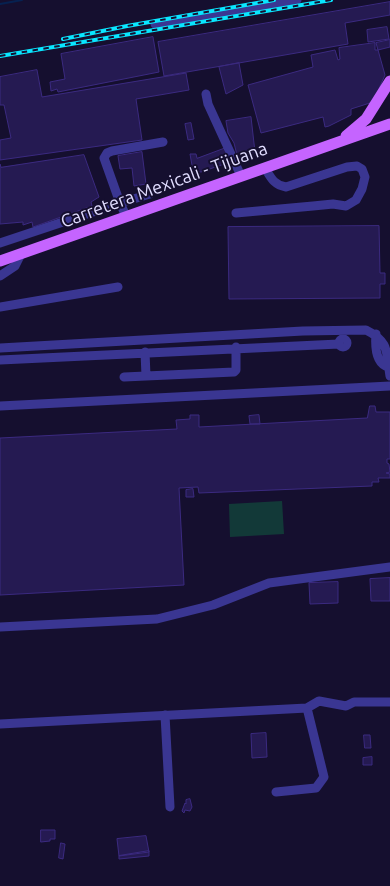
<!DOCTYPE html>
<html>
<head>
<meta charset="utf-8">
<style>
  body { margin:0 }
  canvas { display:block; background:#150f2f }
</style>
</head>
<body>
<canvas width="390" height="886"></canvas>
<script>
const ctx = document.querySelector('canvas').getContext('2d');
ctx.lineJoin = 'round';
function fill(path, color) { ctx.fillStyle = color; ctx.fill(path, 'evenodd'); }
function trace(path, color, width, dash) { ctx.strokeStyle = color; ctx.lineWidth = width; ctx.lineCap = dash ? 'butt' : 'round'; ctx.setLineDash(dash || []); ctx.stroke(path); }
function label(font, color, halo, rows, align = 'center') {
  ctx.font = font + ' Ubuntu,sans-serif'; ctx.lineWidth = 4; ctx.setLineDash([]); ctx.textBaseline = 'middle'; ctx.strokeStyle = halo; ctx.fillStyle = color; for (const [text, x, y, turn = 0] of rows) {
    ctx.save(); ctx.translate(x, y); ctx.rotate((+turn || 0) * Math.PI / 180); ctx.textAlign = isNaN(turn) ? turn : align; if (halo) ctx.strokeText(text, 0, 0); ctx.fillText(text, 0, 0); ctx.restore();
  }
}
const green = new Path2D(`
  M282,501L284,534L230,537L229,504Z`);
const stream = new Path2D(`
  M0,4L22,0`);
const building = new Path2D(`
  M390,2V15L345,23L348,44L164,76L158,42Z
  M387,27L389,39L368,42L367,30Z
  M153,37L159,72L58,92L57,89L51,91L50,82L65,79L61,54Z
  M390,40V47L378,50L376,43Z
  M375,43V50H378L385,75L373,102L351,109V115L329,126L325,127L323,117L261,133L248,85L313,67L311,55L335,50L338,60L340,59L339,48Z
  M239,63L243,85L226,94L219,67Z
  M37,70L42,97L186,73L189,90L136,99L142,140L0,160V140L11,138L4,105H0V77Z
  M251,117L255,152L238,159L234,143L228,133L226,121Z
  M191,123L194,139L188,140L185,124Z
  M226,148L230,162L201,172L193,171L190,154H196L197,158Z
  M142,152L146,184L134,186L132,168L120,169L118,156Z
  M84,155L99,197L91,202L92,206L33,227L32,222L23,225V222L0,224V164L1,167Z
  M379,226L380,273H385V284H380V298L229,299L228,227Z
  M370,406H375L376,412H390V459H387V463L389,464L390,472L386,473L390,474V478H378L379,482H372V486L199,493L198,487L179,488L184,585L0,595V438L177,429L176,420L190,419V415H199V427L367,418Z
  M259,415L260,424H250L249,416Z
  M193,489L194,497H186V490Z
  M390,578V601H371L370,579Z
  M338,582V603L310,604L309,583Z
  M266,733L267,757L252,758L251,734Z
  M364,735H370L371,748H365Z
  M372,757V765H363V758Z
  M190,799L192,807L190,811L185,810L184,813L182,811L185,803L186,804V800Z
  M41,830H55V839H50V841L41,842Z
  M146,836L149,852L119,856L117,839Z
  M61,843L65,844L63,859L59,858Z
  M149,851V856L119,859V856Z`);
const minor = new Path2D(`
  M155,24L297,0
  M206,94L208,104L241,176
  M150,194L120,203L104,158L107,153L112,151L163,142
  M236,213L313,206L333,204L346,206L356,200L362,189L365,177L362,169L357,166L347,167L286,187C274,185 271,178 265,168
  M0,243L120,203L126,216
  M0,276L15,266L21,254
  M0,307L118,287
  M376,334C375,346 375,363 388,367
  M339 343a4 4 0 1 1 8 0a4 4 0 1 1-8 0Z
  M0,348L303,331L366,330C390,342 386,352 390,376
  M145,352L146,376L234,372L236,370V347
  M0,360L339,344
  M124,377L146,376
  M0,406L390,386
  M0,627L157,619L213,605L269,583L390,567
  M165,715L170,807
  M0,724L307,708L319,701L346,706L354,702H390
  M276,792L316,788L324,777L307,708`);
const major = new Path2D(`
  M346,136L366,119L390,81
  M0,261L390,124`);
const rail = new Path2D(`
  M63,39L127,26L274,0
  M0,56L331,0`);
const streetNames = [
  ["Carretera Mexicali - Tijuana",164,185,-20]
];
fill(green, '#123938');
trace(stream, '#062151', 2);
fill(building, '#251a52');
trace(building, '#3b2a80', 1);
trace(minor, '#3a3692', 9);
trace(major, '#c564ff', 11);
trace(rail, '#09e6ff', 4);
trace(rail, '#150f2f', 2, [5.5]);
label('18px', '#e1ddff', '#150f2f', streetNames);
</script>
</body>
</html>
